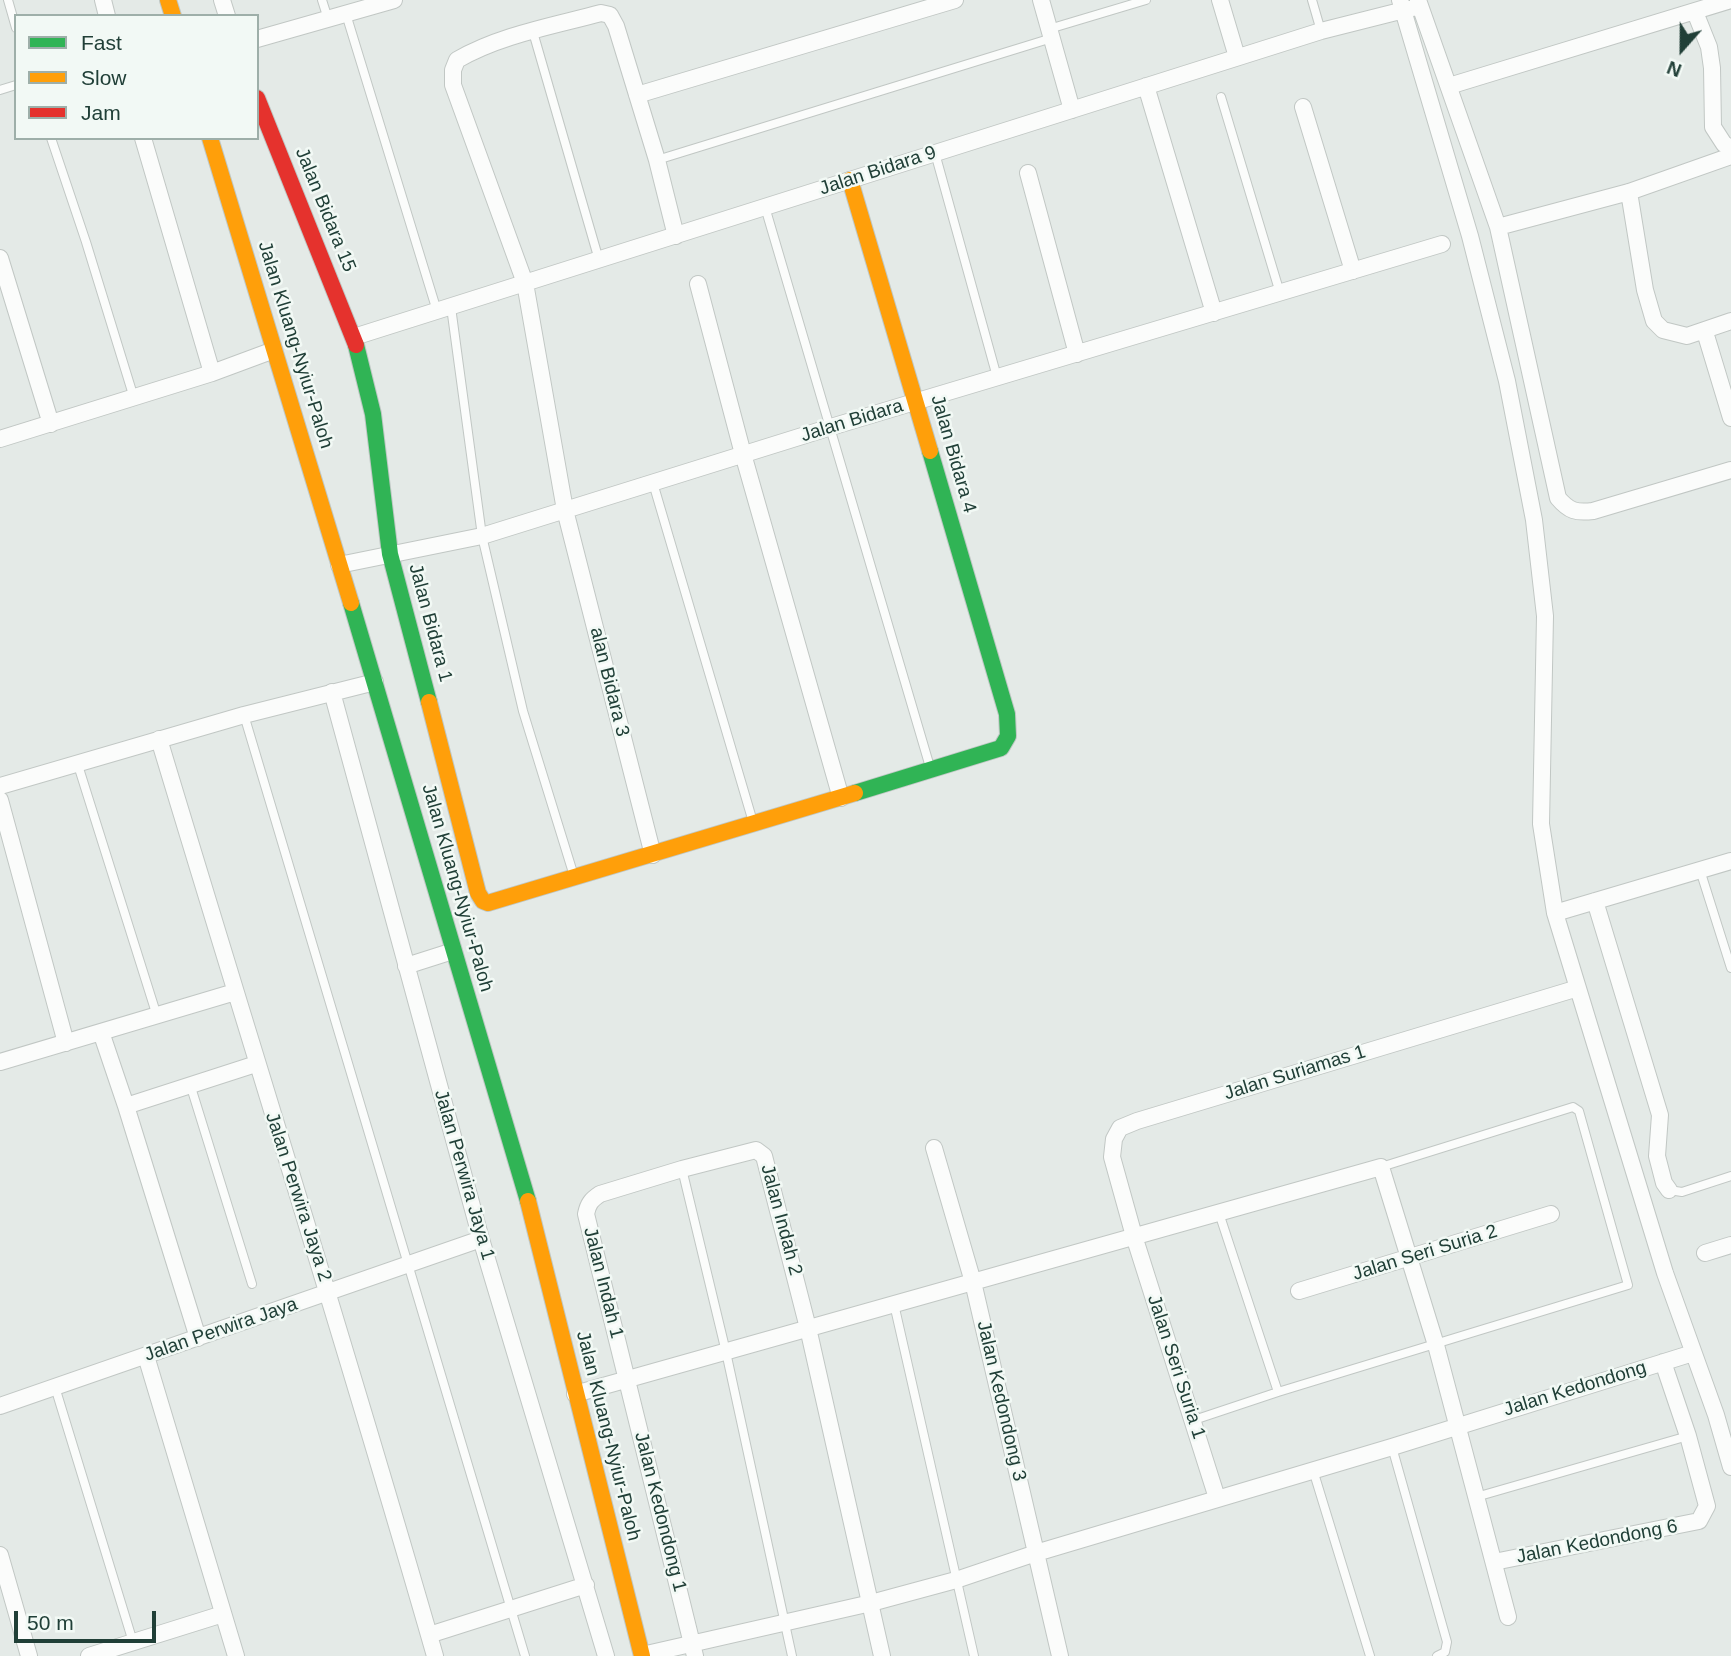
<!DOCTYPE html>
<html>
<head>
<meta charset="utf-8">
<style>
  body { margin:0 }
  #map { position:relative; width:1731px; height:1656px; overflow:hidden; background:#e4eae7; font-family:Helvetica,sans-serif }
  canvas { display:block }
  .legend { position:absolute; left:14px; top:14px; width:245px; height:126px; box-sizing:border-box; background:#f2f9f5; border:2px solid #9eafa9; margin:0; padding:9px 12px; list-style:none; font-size:21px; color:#203f37 }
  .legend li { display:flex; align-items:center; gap:14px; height:35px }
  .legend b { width:35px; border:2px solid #9eafa9 }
  .north { position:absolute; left:1647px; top:14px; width:70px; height:70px; -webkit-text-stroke:5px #f2f9f5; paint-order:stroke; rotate:201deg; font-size:19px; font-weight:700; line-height:28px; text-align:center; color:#203f37 }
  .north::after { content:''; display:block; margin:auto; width:24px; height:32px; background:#203f37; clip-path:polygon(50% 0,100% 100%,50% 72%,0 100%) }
  .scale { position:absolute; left:14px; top:1611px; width:142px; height:32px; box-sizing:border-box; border:4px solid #203f37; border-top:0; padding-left:9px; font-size:21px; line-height:24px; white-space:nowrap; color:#203f37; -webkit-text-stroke:5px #f2f9f5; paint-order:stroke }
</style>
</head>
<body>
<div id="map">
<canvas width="1731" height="1656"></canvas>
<ul class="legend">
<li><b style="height:9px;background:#30b455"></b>Fast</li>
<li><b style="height:9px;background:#ff9f0a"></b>Slow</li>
<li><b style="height:9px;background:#e5322d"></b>Jam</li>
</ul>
<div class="north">N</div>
<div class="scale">50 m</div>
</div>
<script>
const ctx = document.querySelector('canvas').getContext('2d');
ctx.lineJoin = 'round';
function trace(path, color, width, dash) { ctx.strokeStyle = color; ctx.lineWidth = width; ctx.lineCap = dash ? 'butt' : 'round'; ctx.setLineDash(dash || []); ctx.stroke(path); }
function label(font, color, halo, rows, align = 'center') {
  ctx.font = font + ' Helvetica,sans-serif'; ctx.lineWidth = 5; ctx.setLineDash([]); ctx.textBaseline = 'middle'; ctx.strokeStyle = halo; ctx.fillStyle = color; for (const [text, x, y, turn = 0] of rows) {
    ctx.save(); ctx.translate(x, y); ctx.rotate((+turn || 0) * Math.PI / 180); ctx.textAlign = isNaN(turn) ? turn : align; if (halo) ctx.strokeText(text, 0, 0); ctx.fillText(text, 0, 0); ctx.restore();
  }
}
const lane = new Path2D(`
  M8,0L16,28
  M322,0L328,19
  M1312,0L1321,31
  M346,14L437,311
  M1049,29L1146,0
  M533,32L599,260
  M0,90L16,85
  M1221,97L1280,293
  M51,138L86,242L134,398
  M935,153L997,377
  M657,160L1052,38
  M765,207L930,767
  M451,307L482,536L523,711L574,876
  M653,483L753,822
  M244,715L525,1656
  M77,762L157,1016
  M1700,870L1731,968
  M190,1084L252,1284
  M682,1169L726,1352L792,1656
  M1669,1190L1682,1192L1731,1176
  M1219,1213L1278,1392
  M894,1304L974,1656
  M55,1387L133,1642
  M1194,1420L1278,1392L1628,1285L1579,1111L1573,1107L1381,1167
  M1392,1447L1447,1642L1445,1652L1437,1656
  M1313,1470L1370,1656
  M1476,1497L1688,1436`);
const street = new Path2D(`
  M103,0L107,16
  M222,0L227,16
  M1041,0L1072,110
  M1220,0L1237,57
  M1400,0L1470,236L1507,381L1534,520L1545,616L1541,824L1555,913L1665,1273L1716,1415L1731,1467
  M1418,0L1498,227L1558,498C1569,511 1576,513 1593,511L1731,470
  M1695,12L1709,47L1712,68L1713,127L1724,144L1731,148
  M257,39L394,0
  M1146,86L1214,313
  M1449,86L1731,0
  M637,95L955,0
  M1303,107L1353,271
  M143,138L212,373
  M1028,173L1077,354
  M1629,192L1645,290L1654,321L1663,330L1687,336L1731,321
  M1498,227L1629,192L1731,156
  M0,258L51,424
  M698,284L743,454L841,798
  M1705,332L1731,418
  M354,337L1321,31L1420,6
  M0,439L212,373L274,350
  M339,565L482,536L831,427L1442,244
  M332,692L481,1239L606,1656
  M159,739C251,1045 347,1349 435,1656
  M0,786L244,715L375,682
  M0,800L66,1043
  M653,855L565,510L525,283L453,85V70L457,60C500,35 553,26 601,13L610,15L616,26L657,160L676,236
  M1595,901L1660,1115L1657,1156L1664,1183L1669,1190
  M1555,913L1731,861
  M406,966L453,951
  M101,1032L126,1106
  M0,1062L235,992
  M934,1148L973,1282L1060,1656
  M1705,1253L1731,1245
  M1299,1291L1551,1214
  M198,1338L126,1106L256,1064
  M146,1356L236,1656
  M575,1394L1381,1167L1436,1345L1508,1617
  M0,1406L481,1239
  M1217,1498L1134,1236L1112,1157L1114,1139L1120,1128L1137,1121L1578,988
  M0,1555L29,1656
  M1494,1562L1699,1521L1707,1506L1688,1436L1663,1362
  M429,1635L586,1585
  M642,1655L871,1603L956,1580L1036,1553L1392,1447L1693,1353
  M89,1656L223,1614
  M695,1656L586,1214C588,1204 591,1200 600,1194L682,1169L756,1150L764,1156L808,1328L882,1656`);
const fast = new Path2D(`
  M356,345L373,414L390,554L429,702
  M351,603L528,1201
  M855,793L1001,748L1008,736L1007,714L930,451`);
const slow = new Path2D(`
  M168,0L173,16
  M210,138L351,603
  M850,180L930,451
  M429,702L478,893L483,901L488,903L855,793
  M528,1201L642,1656`);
const jam = new Path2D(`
  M257,98L356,345`);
const streetNames = [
  ["Jalan Bidara 9",878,171,-18],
  ["Jalan Bidara 15",325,210,68],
  ["Jalan Kluang-Nyiur-Paloh",295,345,73],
  ["Jalan Bidara",852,421,-17],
  ["Jalan Bidara 4",953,454,74],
  ["Jalan Bidara 1",430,623,75],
  ["alan Bidara 3",609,682,76],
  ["Jalan Kluang-Nyiur-Paloh",457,888,74],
  ["Jalan Suriamas 1",1295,1073,-17],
  ["Jalan Perwira Jaya 1",464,1175,74],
  ["Jalan Perwira Jaya 2",298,1197,72],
  ["Jalan Indah 2",781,1220,75],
  ["Jalan Seri Suria 2",1425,1253,-17],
  ["Jalan Indah 1",603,1283,76],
  ["Jalan Perwira Jaya",221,1330,-19],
  ["Jalan Seri Suria 1",1176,1367,72],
  ["Jalan Kedondong",1575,1389,-17],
  ["Jalan Kedondong 3",1001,1401,77],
  ["Jalan Kluang-Nyiur-Paloh",608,1436,76],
  ["Jalan Kedondong 1",660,1512,76],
  ["Jalan Kedondong 6",1597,1542,-11]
];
trace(lane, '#c1c7c4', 10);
trace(street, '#c1c7c4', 18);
trace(fast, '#bfc7c4', 18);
trace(slow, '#bfc7c4', 18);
trace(jam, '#bfc7c4', 18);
trace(lane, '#fbfcfb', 8);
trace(street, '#fbfcfb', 16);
trace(fast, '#30b455', 16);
trace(slow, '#ff9f0a', 16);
trace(jam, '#e5322d', 16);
label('19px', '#203f37', '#f2f9f5', streetNames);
</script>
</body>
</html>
